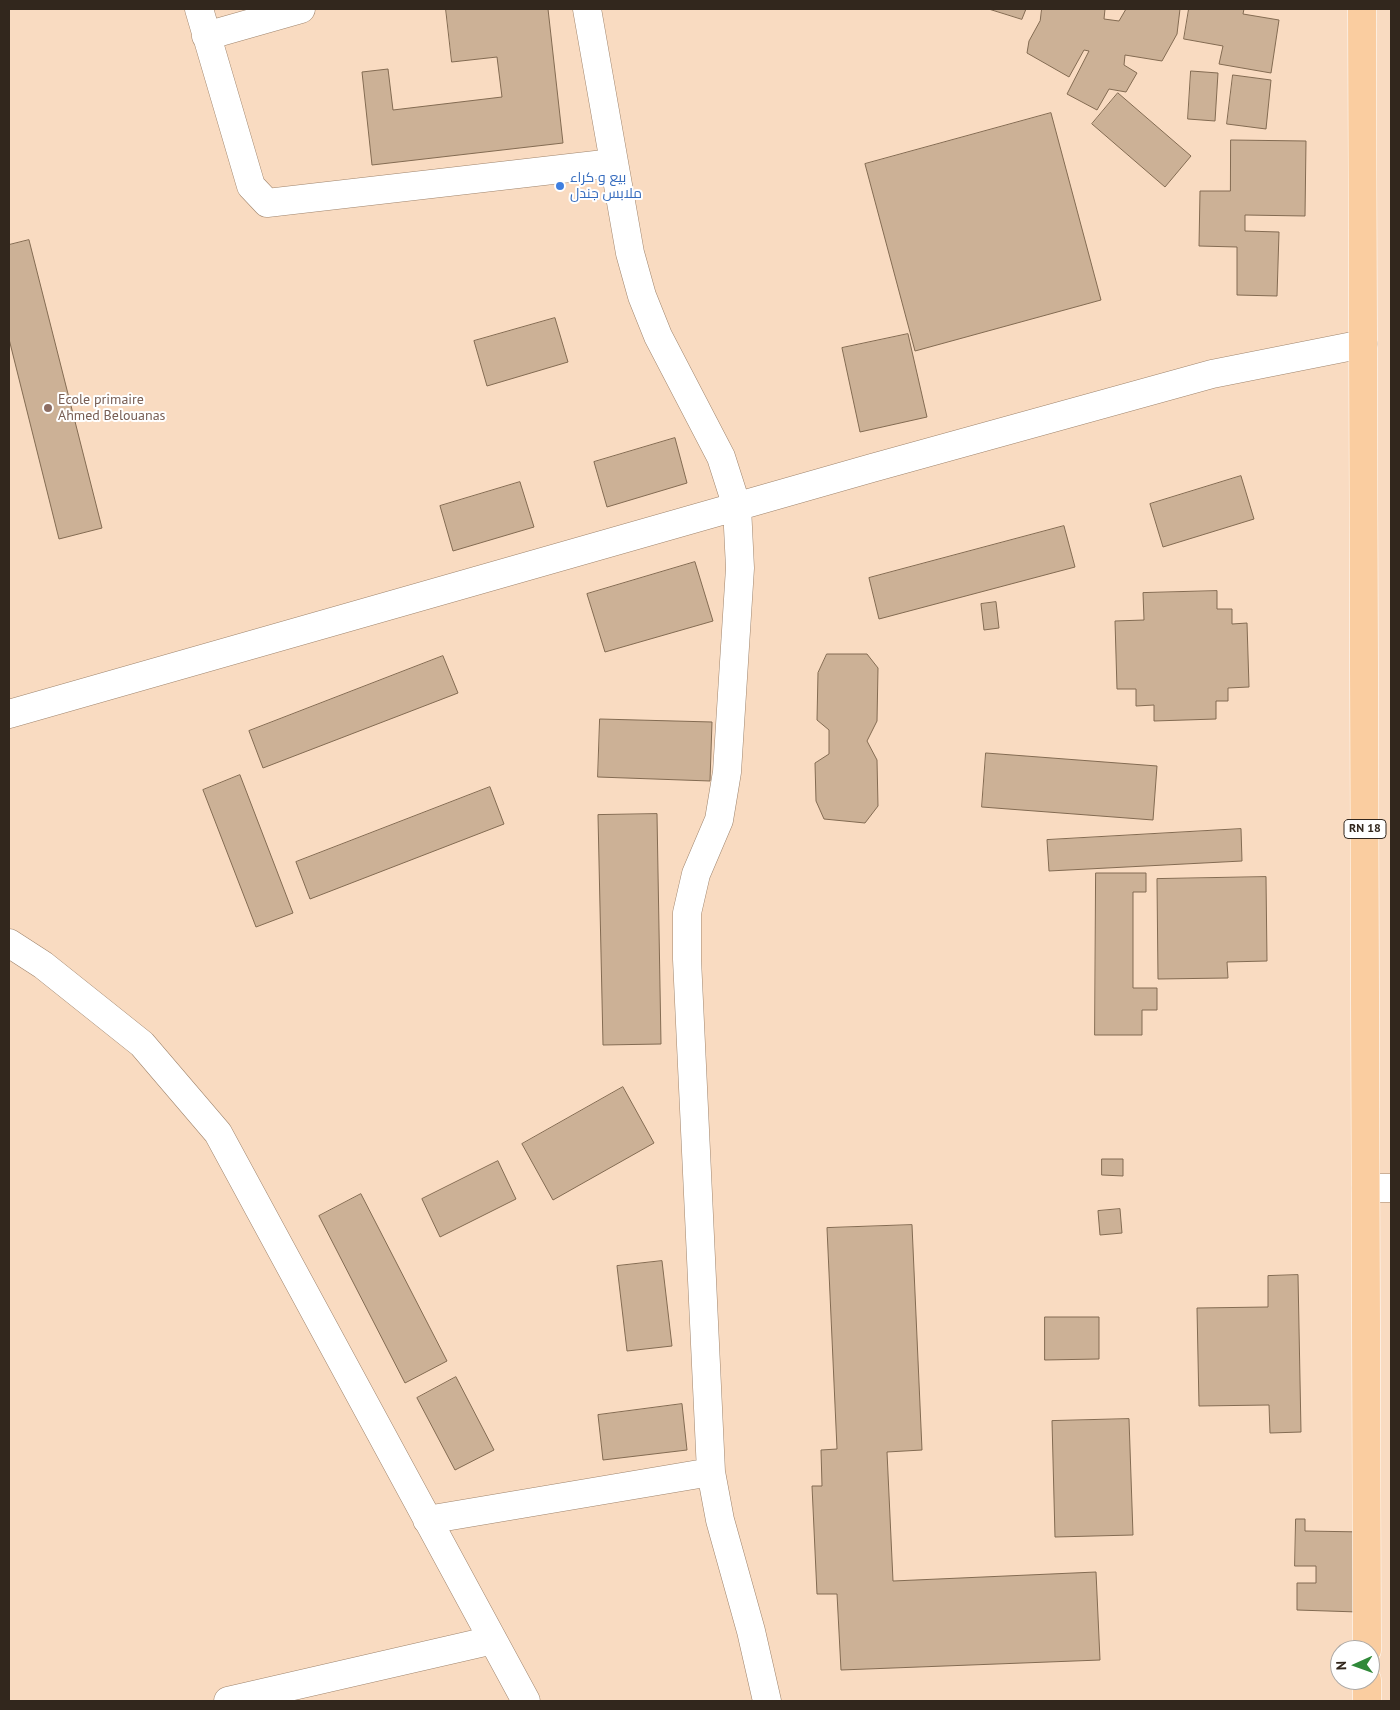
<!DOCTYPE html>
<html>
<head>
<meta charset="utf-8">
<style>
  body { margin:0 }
  #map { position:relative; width:1400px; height:1710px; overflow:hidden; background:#f9dbc1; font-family:"PT Sans",sans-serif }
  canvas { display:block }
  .frame { position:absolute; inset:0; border:10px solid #32271d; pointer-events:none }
  .north { position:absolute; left:1330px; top:1640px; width:50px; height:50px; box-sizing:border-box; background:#fff; border:1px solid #ada9a5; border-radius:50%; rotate:268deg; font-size:14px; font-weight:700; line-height:20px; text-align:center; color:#32271d }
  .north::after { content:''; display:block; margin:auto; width:18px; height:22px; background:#308939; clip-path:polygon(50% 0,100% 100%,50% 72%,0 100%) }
</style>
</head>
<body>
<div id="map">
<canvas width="1400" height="1710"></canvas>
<div class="frame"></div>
<div class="north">N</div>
</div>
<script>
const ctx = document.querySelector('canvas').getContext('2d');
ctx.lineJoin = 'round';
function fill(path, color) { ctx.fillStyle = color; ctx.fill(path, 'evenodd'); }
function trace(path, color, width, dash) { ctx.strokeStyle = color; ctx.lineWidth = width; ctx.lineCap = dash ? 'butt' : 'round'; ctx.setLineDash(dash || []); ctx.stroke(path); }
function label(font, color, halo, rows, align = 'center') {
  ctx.font = font + ' "PT Sans",Cairo,sans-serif'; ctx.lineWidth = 4; ctx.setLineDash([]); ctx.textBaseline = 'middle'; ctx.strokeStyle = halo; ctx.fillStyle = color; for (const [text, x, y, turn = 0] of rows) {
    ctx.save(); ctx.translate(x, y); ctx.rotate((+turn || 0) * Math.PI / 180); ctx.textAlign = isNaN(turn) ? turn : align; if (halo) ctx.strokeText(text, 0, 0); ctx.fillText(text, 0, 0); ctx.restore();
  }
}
const building = new Path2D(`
  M446,9H548L563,143L372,165L362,72L388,69L393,110L502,97L497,57L452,62Z
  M989,9H1026L1022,19Z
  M1042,9H1105L1104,19L1119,21L1126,9H1180L1177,34L1162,61L1125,55L1124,65L1137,73L1126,92L1109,89L1097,110L1067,94L1089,51L1084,50L1069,77L1027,53L1029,41L1040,21Z
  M1189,9H1244L1243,14L1279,20L1271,73L1219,64L1223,46L1184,39Z
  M1191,71L1218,73L1215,121L1188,119Z
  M1233,75L1271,80L1266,129L1227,124Z
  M1118,93L1191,156L1165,187L1092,124Z
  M1051,113L1101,300L915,351L865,164Z
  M1231,140L1306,141L1305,216L1245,215V231L1279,232L1277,296L1237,295V247L1199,246L1200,191H1230Z
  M29,240L102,528L59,539L9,339V245Z
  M555,318L568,362L487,386L474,341Z
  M908,334L927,417L860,432L842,348Z
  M675,438L687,483L607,507L594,462Z
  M1241,476L1254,519L1163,547L1150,504Z
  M520,482L534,527L453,551L440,506Z
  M1064,526L1075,567L879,619L869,578Z
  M695,562L713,621L605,652L587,594Z
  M1217,591V609H1232V624L1247,623L1249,687L1228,688V701H1216V719L1154,721V705L1136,706V689H1117L1115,621L1144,620L1143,593Z
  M996,602L999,628L984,630L981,604Z
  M827,654H867L878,668L877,721L867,741L877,760L878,806L865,823L824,819L816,801L815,763L829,754V730L817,720L818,673Z
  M443,656L458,693L263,768L249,731Z
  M600,719L712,722L710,781L598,777Z
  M986,753L1157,766L1153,820L982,807Z
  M240,775L293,913L256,927L203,790Z
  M490,787L504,824L310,899L296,862Z
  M657,814L661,1044L603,1045L598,815Z
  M1241,829L1242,861L1049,871L1047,840Z
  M1096,873H1146V892H1133V988H1157V1010H1142V1035H1095Z
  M1266,877L1267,961L1227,962L1228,978L1158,979L1157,879Z
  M623,1087L654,1143L553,1200L522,1144Z
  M1102,1159H1123V1176L1102,1175Z
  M498,1161L516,1199L440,1237L422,1199Z
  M361,1194L447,1361L405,1383L319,1216Z
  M1120,1209L1122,1233L1100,1235L1098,1211Z
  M912,1225L922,1450L887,1452L893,1581L1096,1572L1100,1660L841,1670L837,1594H817L812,1486H822L821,1450L837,1449L827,1228Z
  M662,1261L672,1346L627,1351L617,1266Z
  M1298,1275L1301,1432L1270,1433L1269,1405L1199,1406L1197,1308L1268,1307V1276Z
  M1045,1317H1099V1359L1045,1360Z
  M456,1377L494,1450L455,1470L417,1398Z
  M682,1404L687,1450L603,1460L598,1415Z
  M1129,1419L1133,1535L1055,1537L1052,1421Z
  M1296,1519H1305V1531L1364,1532L1358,1612L1297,1610V1583H1316V1566H1295Z`);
const street = new Path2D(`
  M199,9L251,186L267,203L613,163
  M587,9L630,253L642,296L658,336L721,457L737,507L740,568L727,772L719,820L696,874L687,913V959L711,1472L720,1520L751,1631L767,1701
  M206,36L301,9
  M9,714L872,468L1212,374L1363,344
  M9,943L43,965L142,1044L218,1133L526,1701
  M1366,1188H1391
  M427,1520L711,1472
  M228,1701L493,1640`);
const primary = new Path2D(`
  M1362,9L1367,1650
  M1367,1680V1701`);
const markers = [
  [560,186,5,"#3f7fe0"],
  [48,408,5,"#8d6e63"]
];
const shields = [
  [1365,829,42]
];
const shieldNames = [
  ["RN 18",1365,829]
];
const shopNames = [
  ["بيع و كراء",570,178],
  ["ملابس جندل",570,194]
];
const educationNames = [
  ["Ecole primaire",58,400],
  ["Ahmed Belouanas",58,416]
];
fill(building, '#ccb196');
trace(building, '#836b52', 1);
trace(street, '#9f846c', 29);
trace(primary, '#fff', 29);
trace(street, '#fff', 28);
trace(primary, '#facda0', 28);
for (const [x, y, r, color] of markers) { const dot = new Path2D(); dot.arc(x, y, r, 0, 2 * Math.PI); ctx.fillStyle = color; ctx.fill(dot); trace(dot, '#fff', 2); }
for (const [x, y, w] of shields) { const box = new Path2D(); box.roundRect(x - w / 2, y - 9.5, w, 19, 4); ctx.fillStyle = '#fff'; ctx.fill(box); trace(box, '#32271d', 1); }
label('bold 12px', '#32271d', null, shieldNames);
label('14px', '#366cbe', '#fff', shopNames, 'left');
label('14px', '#785e54', '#fff', educationNames, 'left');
</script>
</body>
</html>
